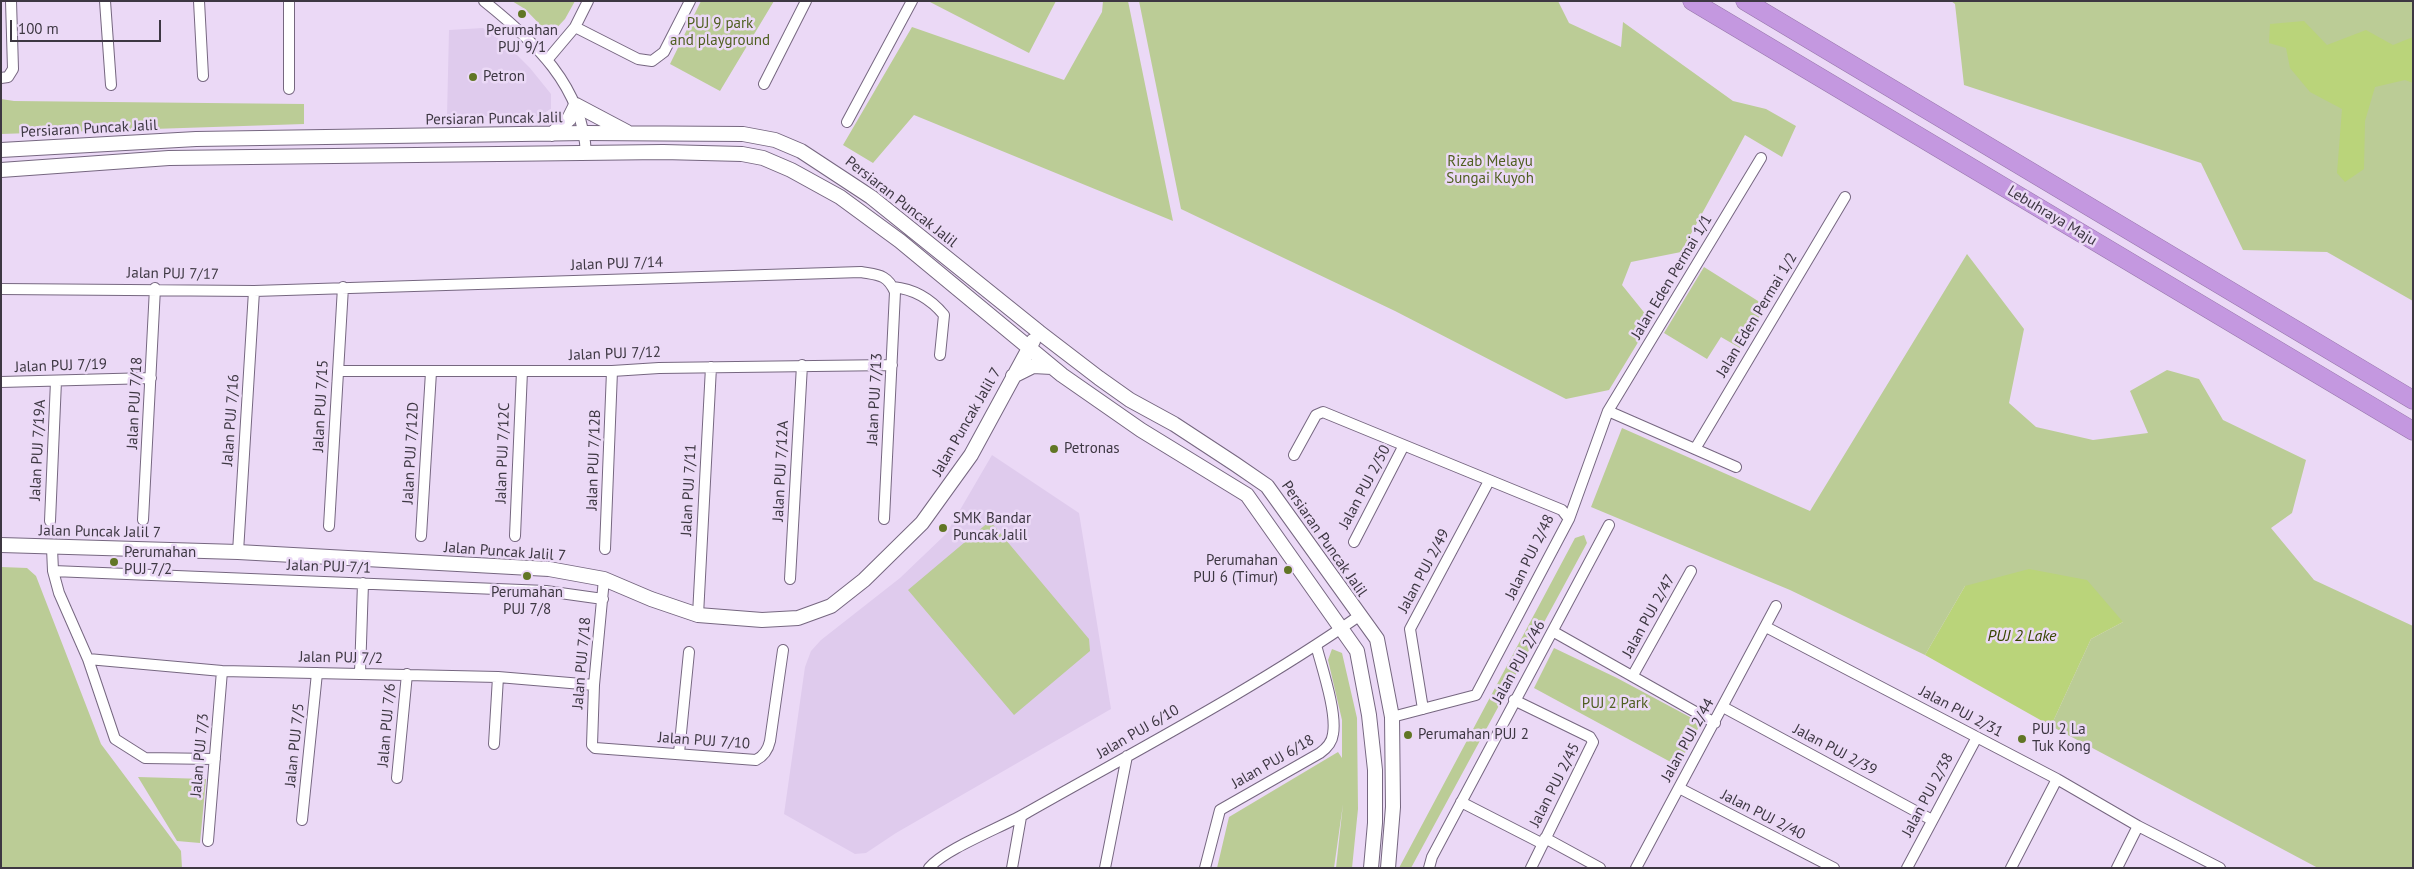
<!DOCTYPE html>
<html>
<head>
<meta charset="utf-8">
<style>
  body { margin:0 }
  #map { position:relative; width:2414px; height:869px; overflow:hidden; background:#ebd9f6; font-family:"PT Sans",sans-serif }
  canvas { display:block }
  .frame { position:absolute; inset:0; border:2px solid #3d3742; pointer-events:none }
  .scale { position:absolute; left:10px; top:20px; width:151px; height:22px; box-sizing:border-box; border:2px solid #3d3742; border-top:0; padding-left:6px; font-size:15px; line-height:18px; white-space:nowrap; color:#3d3742; -webkit-text-stroke:4px #ebd9f6; paint-order:stroke }
</style>
</head>
<body>
<div id="map">
<canvas width="2414" height="869"></canvas>
<div class="frame"></div>
<div class="scale">100 m</div>
</div>
<script>
const ctx = document.querySelector('canvas').getContext('2d');
ctx.lineJoin = 'round';
function fill(path, color) { ctx.fillStyle = color; ctx.fill(path, 'evenodd'); }
function trace(path, color, width, dash) { ctx.strokeStyle = color; ctx.lineWidth = width; ctx.lineCap = dash ? 'butt' : 'round'; ctx.setLineDash(dash || []); ctx.stroke(path); }
function label(font, color, halo, rows, align = 'center') {
  ctx.font = font + ' "PT Sans",sans-serif'; ctx.lineWidth = 5; ctx.setLineDash([]); ctx.textBaseline = 'middle'; ctx.strokeStyle = halo; ctx.fillStyle = color; for (const [text, x, y, turn = 0] of rows) {
    ctx.save(); ctx.translate(x, y); ctx.rotate((+turn || 0) * Math.PI / 180); ctx.textAlign = isNaN(turn) ? turn : align; if (halo) ctx.strokeText(text, 0, 0); ctx.fillText(text, 0, 0); ctx.restore();
  }
}
const built = new Path2D(`
  M483,28L507,45L530,68L551,94V109L539,116H447L449,30Z
  M992,455L1079,513L1111,709L896,833L866,853L855,854L784,814L805,667L811,651L821,640L900,578L946,534Z`);
const green = new Path2D(`
  M512,1H575L565,19L550,35L525,9Z
  M701,1H774L720,91L670,64Z
  M928,1H1056L1029,53Z
  M1103,1H1128L1173,221L914,115L873,163L843,145L912,27L1064,80L1102,12Z
  M1139,1H1558L1569,23L1621,47L1623,22L1733,101L1766,109L1796,126L1782,157L1745,135L1681,252L1631,262L1622,285L1651,321L1609,390L1566,399L1395,311L1181,209Z
  M1951,1H2413V301L2327,252L2243,250L2201,163L1964,85L1955,4Z
  M1,99L14,101L304,104V124L1,134Z
  M1967,254L2024,329L2009,403L2036,427L2093,440L2148,433L2130,391L2167,370L2199,379L2223,420L2306,460L2292,513L2271,528L2314,580L2413,626V868H2318L2051,726L2091,639L2123,622L1965,586L1925,655L1790,590L1591,507L1622,428L1810,511Z
  M1704,267L1766,306L1740,348L1721,337L1707,359L1664,333Z
  M990,521L1089,639L1090,651L1014,715L908,590Z
  M1584,535L1587,543L1411,868H1399L1575,538Z
  M1,567L27,568L36,576L101,744L181,851L182,868H1Z
  M1554,648L1617,678L1701,723L1678,766L1534,688Z
  M1332,649L1342,653L1357,718L1358,809L1352,868H1336L1343,804L1334,868H1217L1229,817L1338,752L1342,758V720L1328,660Z
  M138,777L206,779L200,843L177,841Z`);
const water = new Path2D(`
  M2304,21L2327,45L2366,30L2393,45L2413,37V83L2405,80L2375,87L2365,121L2364,169L2345,182L2337,173L2342,109L2310,92L2290,68L2286,48L2269,43L2270,24Z
  M2029,569L2087,580L2123,622L2091,639L2051,726L1925,655L1965,586Z`);
const street = new Path2D(`
  M105,1L111,85
  M199,1L203,76
  M289,1V89
  M484,1C534,41 583,86 586,154
  M575,27L638,59L652,61L664,52L690,1
  M548,59L575,27L588,1
  M1,78L8,77L13,69L11,1
  M764,84L806,1
  M847,122L912,1
  M893,287C914,289 930,298 944,315L940,355
  M1,289L254,291L861,272C878,275 887,274 895,292L884,519
  M338,371H612L659,368L892,365
  M1,382L151,378
  M1608,411L1736,467
  M1695,449L1845,197
  M1294,455L1316,415L1323,412L1562,510L1569,519L1476,695L1392,717
  M1569,519L1608,411L1761,158
  M143,520L155,288
  M50,521L56,381
  M329,526L343,287
  M421,536L431,372
  M515,536L522,371
  M1354,542L1403,447
  M52,548L53,571L59,593L88,659L115,739L145,758L215,759
  M605,549L612,371
  M238,552L254,291
  M53,571L546,591L603,599
  M604,579L594,685L592,745L595,748L756,760C764,756 768,750 770,741L783,650
  M790,579L802,365
  M698,615L711,367
  M1766,627L2057,779L2138,826L2220,868
  M1554,632L1715,723
  M88,659L222,671L498,677L594,685
  M360,673L363,583
  M1633,675L1691,571
  M1514,700L1590,737L1593,742L1531,868
  M1723,707L1932,820
  M1423,709L1410,629L1489,481
  M494,744L498,677
  M679,753L689,652
  M397,778L407,674
  M1679,788L1834,868
  M1461,802L1543,844
  M302,820L317,673
  M1545,838L1600,868
  M208,841L222,671
  M929,868C944,849 1005,826 1028,812C1139,749 1254,689 1359,616
  M1012,868L1021,817
  M1105,868L1127,756
  M1205,868L1220,810L1320,753C1327,748 1332,743 1333,734C1337,712 1322,668 1316,645
  M1429,868L1432,857L1609,525
  M1636,868L1776,606
  M1907,868L1977,737
  M2011,868L2057,779
  M2117,868L2138,826`);
const secondary = new Path2D(`
  M552,134L569,119L576,105L627,132
  M1,150L196,139L585,133L743,134L775,140L801,151L871,197L1039,332L1099,378L1130,400L1174,424L1235,464L1267,486L1377,639L1392,717L1393,807L1388,868
  M1,170L169,158L663,152L742,154L763,158L791,170L840,197L900,241L1062,375L1141,430L1247,495L1357,651L1369,715L1375,770V823L1371,868
  M1013,376L1033,366L1052,367
  M1,545L238,552L549,569L604,579L651,599L698,615L762,620L798,618L831,606L864,580L922,523L971,455L1033,341`);
const highway = new Path2D(`
  M1692,1L2413,431
  M1745,1L2413,400`);
const markers = [
  [522,14,5,"#617625"],
  [473,77,5,"#617625"],
  [1054,449,5,"#617625"],
  [943,528,5,"#617625"],
  [114,562,5,"#617625"],
  [1288,570,5,"#617625"],
  [527,576,5,"#617625"],
  [1408,735,5,"#617625"],
  [2022,739,5,"#617625"]
];
const parkNames = [
  ["PUJ 9 park",720,24],
  ["and playground",720,41],
  ["Rizab Melayu",1490,162],
  ["Sungai Kuyoh",1490,179],
  ["PUJ 2 Park",1615,704]
];
const poiNames = [
  ["Perumahan",522,31,"center"],
  ["PUJ 9/1",522,48,"center"],
  ["Petron",483,77],
  ["Petronas",1064,449],
  ["SMK Bandar",953,519],
  ["Puncak Jalil",953,536],
  ["Perumahan",124,553],
  ["PUJ 7/2",124,570],
  ["Perumahan",1278,561,"right"],
  ["PUJ 6 (Timur)",1278,578,"right"],
  ["Perumahan",527,593,"center"],
  ["PUJ 7/8",527,610,"center"],
  ["PUJ 2 La",2032,730],
  ["Tuk Kong",2032,747],
  ["Perumahan PUJ 2",1418,735]
];
const streetNames = [
  ["Persiaran Puncak Jalil",494,119,-1],
  ["Persiaran Puncak Jalil",89,129,-3],
  ["Persiaran Puncak Jalil",901,202,38],
  ["Lebuhraya Maju",2052,216,31],
  ["Jalan PUJ 7/14",617,264,-2],
  ["Jalan PUJ 7/17",173,274,1],
  ["Jalan Eden Permai 1/1",1672,277,-59],
  ["Jalan Eden Permai 1/2",1757,315,-59],
  ["Jalan PUJ 7/12",615,354,-2],
  ["Jalan PUJ 7/19",61,366,-2],
  ["Jalan PUJ 7/13",875,399,-87],
  ["Jalan PUJ 7/18",135,403,-87],
  ["Jalan PUJ 7/15",321,406,-87],
  ["Jalan PUJ 7/16",231,420,-86],
  ["Jalan Puncak Jalil 7",967,422,-60],
  ["Jalan PUJ 7/19A",38,450,-87],
  ["Jalan PUJ 7/12D",411,453,-87],
  ["Jalan PUJ 7/12C",503,453,-88],
  ["Jalan PUJ 7/12B",594,460,-88],
  ["Jalan PUJ 7/12A",781,471,-87],
  ["Jalan PUJ 2/50",1365,487,-62],
  ["Jalan PUJ 7/11",689,490,-87],
  ["Jalan Puncak Jalil 7",100,532,1],
  ["Persiaran Puncak Jalil",1324,539,55],
  ["Jalan Puncak Jalil 7",505,552,4],
  ["Jalan PUJ 2/48",1530,557,-64],
  ["Jalan PUJ 7/1",329,567,2],
  ["Jalan PUJ 2/49",1424,571,-62],
  ["Jalan PUJ 2/47",1649,616,-61],
  ["Jalan PUJ 7/2",341,658,1],
  ["Jalan PUJ 2/46",1519,662,-61],
  ["Jalan PUJ 7/18",582,663,-85],
  ["Jalan PUJ 2/31",1961,712,28],
  ["Jalan PUJ 7/6",387,725,-85],
  ["Jalan PUJ 6/10",1138,732,-30],
  ["Jalan PUJ 2/44",1688,740,-61],
  ["Jalan PUJ 7/10",704,741,4],
  ["Jalan PUJ 7/5",295,745,-84],
  ["Jalan PUJ 2/39",1835,750,28],
  ["Jalan PUJ 7/3",200,755,-85],
  ["Jalan PUJ 6/18",1273,762,-30],
  ["Jalan PUJ 2/45",1555,785,-63],
  ["Jalan PUJ 2/38",1928,795,-62],
  ["Jalan PUJ 2/40",1763,815,27]
];
const waterNames = [
  ["PUJ 2 Lake",2022,636]
];
fill(built, '#dfcbed');
fill(green, '#bbcc96');
fill(water, '#bad47a');
trace(street, '#766780', 12);
trace(secondary, '#766780', 16);
trace(highway, '#9576a9', 19);
trace(street, '#fff', 10);
trace(secondary, '#fff', 14);
trace(highway, '#c498e0', 18);
for (const [x, y, r, color] of markers) { const dot = new Path2D(); dot.arc(x, y, r, 0, 2 * Math.PI); ctx.fillStyle = color; ctx.fill(dot); trace(dot, '#ebd9f6', 2); }
label('15px', '#4f5f20', '#ebd9f6', parkNames);
label('15px', '#3d3742', '#ebd9f6', poiNames, 'left');
label('15px', '#3d3742', '#ebd9f6', streetNames);
label('italic 16px', '#374500', '#ebd9f6', waterNames);
</script>
</body>
</html>
